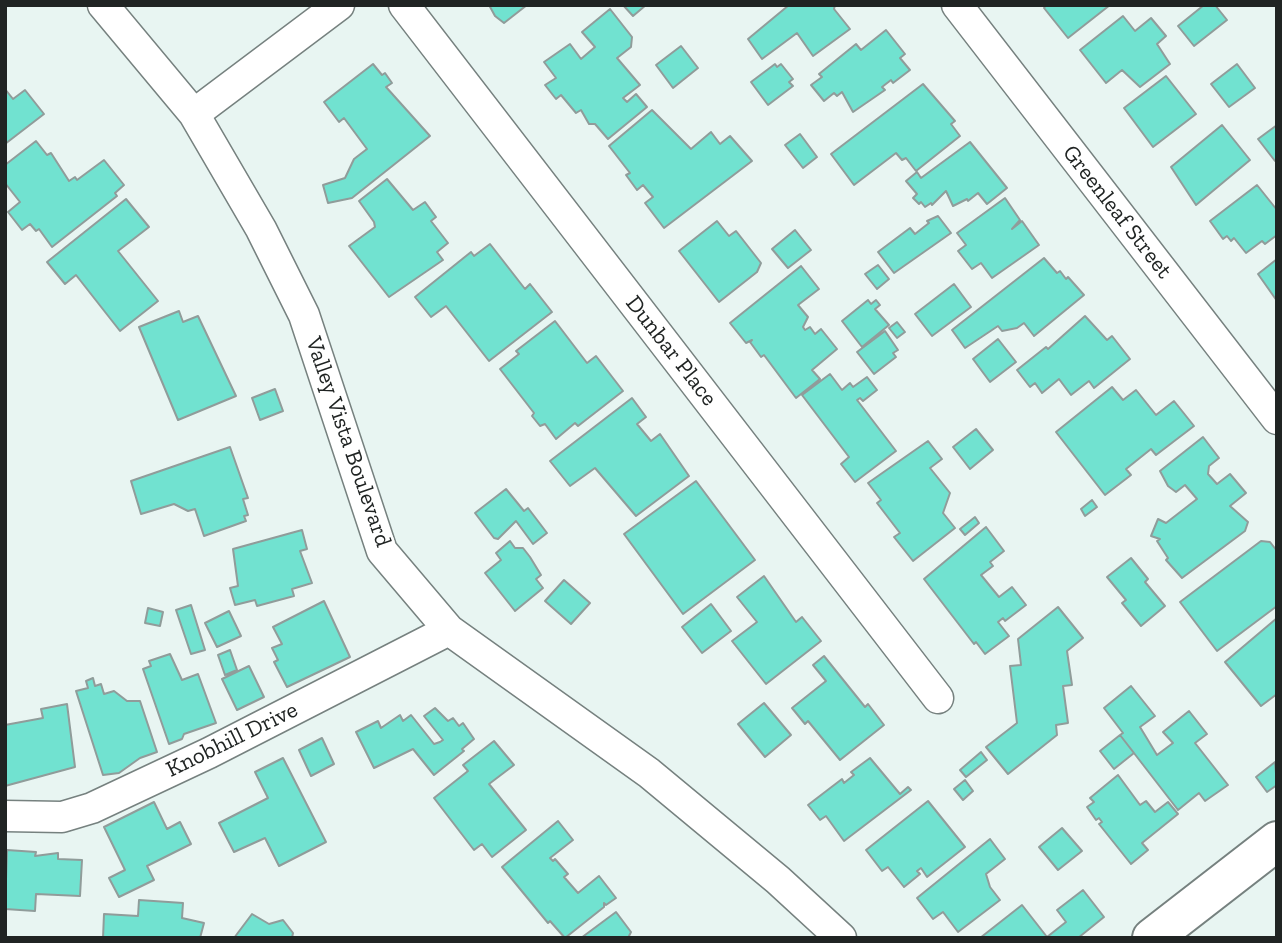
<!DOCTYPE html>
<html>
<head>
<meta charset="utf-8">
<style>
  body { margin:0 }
  #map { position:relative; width:1282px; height:943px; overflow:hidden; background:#e8f5f2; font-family:"Zilla Slab",serif }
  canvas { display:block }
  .frame { position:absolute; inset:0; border:7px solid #202423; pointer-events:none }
</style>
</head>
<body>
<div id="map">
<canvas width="1282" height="943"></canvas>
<div class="frame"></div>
</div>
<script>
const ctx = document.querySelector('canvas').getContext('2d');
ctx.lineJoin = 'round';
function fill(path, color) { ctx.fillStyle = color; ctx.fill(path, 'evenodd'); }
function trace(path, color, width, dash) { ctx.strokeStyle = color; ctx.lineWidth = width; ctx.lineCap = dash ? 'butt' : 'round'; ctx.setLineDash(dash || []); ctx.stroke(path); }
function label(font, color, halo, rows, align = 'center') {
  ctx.font = font + ' "Zilla Slab",serif'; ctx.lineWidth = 5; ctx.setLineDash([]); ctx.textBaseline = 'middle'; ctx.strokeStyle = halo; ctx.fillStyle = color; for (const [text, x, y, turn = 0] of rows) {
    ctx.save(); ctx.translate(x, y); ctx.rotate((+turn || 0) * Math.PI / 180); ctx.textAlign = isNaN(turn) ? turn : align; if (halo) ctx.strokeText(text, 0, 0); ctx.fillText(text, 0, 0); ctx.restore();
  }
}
const building = new Path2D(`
  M489,5H527L504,23L495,16Z
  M623,5H646L633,16Z
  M789,5H835L834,9L850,29L813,56L797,33L762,59L748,39Z
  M1110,5L1068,38L1044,8L1046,5Z
  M1204,5H1215L1227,20L1194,46L1178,26Z
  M610,9L632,37L631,47L617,58L640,85L623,98L627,102L636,94L647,107L608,139L595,124H589L581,110L576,113L561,95L556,99L545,85L556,78L544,62L570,44L581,59L595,47L582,32Z
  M1123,16L1135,31L1151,18L1166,36L1157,44L1170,64L1140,87L1122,70L1106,83L1080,50Z
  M886,30L905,54L900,58L910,70L893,83L891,80L882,87L885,90L853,112L842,92L837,96L834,93L824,101L811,85L822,77L819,74L856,44L861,50Z
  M681,46L698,68L673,88L656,65Z
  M373,64L382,75L385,73L392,83L386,87L430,136L352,198L328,203L323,185L345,178L354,159L367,149L344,118L339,122L324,102Z
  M775,64L777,67L781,64L793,79L789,82L793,86L768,105L751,82Z
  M1237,64L1255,88L1229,107L1211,84Z
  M1166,76L1196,114L1153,147L1124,108Z
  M923,84L955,121L951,124L960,136L916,171L906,158L902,160L896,153L854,185L831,154Z
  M5,89L13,99L25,90L44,114L5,144Z
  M652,110L691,149L711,132L720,144L730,136L752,161L664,228L645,203L653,197L643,185L637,190L626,175L630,173L609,146Z
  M1222,125L1250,160L1196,205L1171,167Z
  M1277,125V160L1275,161L1258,139Z
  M800,134L817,157L803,168L785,145Z
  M36,141L47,155L51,153L69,181L75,177L77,180L104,160L124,185L115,193L117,196L52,247L39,229L36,231L30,224L22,230L8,212L20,202L5,183V165Z
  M970,142L1007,188L987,204L978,193L968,201L967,199L953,206L946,191L932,205L931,203L925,207L921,202L919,204L913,198L917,194L906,181L917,172L921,178Z
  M387,179L413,210L425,202L436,217L431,221L448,243L437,252L443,260L389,297L349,246L375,227L374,222L359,201Z
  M1257,185L1277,210V235L1265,244L1262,241L1246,253L1234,238L1231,241L1227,236L1223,239L1210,221Z
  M1005,198L1020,220L1012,229L1022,221L1039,245L992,278L981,263L972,269L958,251L966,245L957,233Z
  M126,199L149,227L118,251L158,301L120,331L76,275L65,284L47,262Z
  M938,216L951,233L894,273L878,252L910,228L915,234L929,223L927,221Z
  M717,221L729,236L736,231L761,263L757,272L719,302L679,251Z
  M795,230L811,250L788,268L772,249Z
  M490,244L525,289L530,284L552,312L489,361L446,306L431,317L415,297L471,252L474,256Z
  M1044,258L1057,273L1060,271L1066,279L1068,277L1084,295L1034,336L1024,323L1017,328L1002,331L998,326L965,348L952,330Z
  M1277,259V301L1258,274Z
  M878,265L889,279L877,289L865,274Z
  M801,266L819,289L798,305L808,317L803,327L805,330L810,327L815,334L821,329L837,349L812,370L820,379L796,398L764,355L761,357L750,342L752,340L746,343L730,323Z
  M954,284L971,307L932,336L915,314Z
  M868,300L871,304L876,300L880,305L875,309L889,325L862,347L842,321Z
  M179,311L183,322L198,316L236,396L178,420L139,327Z
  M1085,316L1107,340L1112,336L1130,359L1094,388L1089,381L1071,395L1059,379L1042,393L1035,383L1030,387L1017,370L1046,347L1048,349Z
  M555,321L587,363L596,356L623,391L578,426L575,423L556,439L545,424L540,426L532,416L534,413L500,369L519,354L516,351Z
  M897,322L905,332L897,338L889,328Z
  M885,331L898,350L893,353L896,357L874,374L857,352Z
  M998,339L1016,362L990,382L973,359Z
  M830,374L842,390L850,383L853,387L867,377L877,390L863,401L860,398L857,400L896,451L855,482L841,464L849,457L802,395Z
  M1112,387L1123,400L1136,390L1156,415L1174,401L1194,426L1156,455L1151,449L1126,469L1131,475L1105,495L1056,432Z
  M275,389L283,411L260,420L252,398Z
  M632,398L646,417L637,424L651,441L660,434L689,476L636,516L595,468L570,486L550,461Z
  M976,429L993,450L970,469L953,447Z
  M1203,437L1219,458L1209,466L1208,474L1217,484L1230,474L1246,493L1230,506L1248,522L1245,531L1182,578L1166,560L1168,558L1157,541L1160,539L1151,536L1158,519L1166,523L1197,499L1185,485L1176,492L1168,486L1160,471Z
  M928,441L942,459L930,468L950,493L943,513L955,528L913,561L894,537L900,533L877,503L881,500L868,483Z
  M230,447L248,498L243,499L248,515L244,516L246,521L204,536L195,509L188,511L174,504L141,514L131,481Z
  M696,481L755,560L683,614L624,534Z
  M506,489L524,511L528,508L547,533L533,544L516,521L498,539L494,538L475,513Z
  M1092,500L1097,507L1085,516L1081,509Z
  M975,517L979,523L965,535L960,529Z
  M986,527L1004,551L990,562L993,566L981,575L999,597L1012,587L1026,605L1005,621L1003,618L998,622L1009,636L985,654L976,642L974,644L924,579Z
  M302,530L307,549L300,551L312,583L292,589L294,596L257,606L255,600L235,605L230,588L238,586L233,549Z
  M510,541L515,548H523L530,557L541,575L536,579L543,588L515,611L485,573L501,560L496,553Z
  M1261,541L1270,542L1277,551V606L1217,651L1180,602Z
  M1131,558L1148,579L1145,582L1165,606L1141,626L1122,603L1126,600L1107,577Z
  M764,576L796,622L802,617L821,641L766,684L732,641L757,622L737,597Z
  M564,580L590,603L571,624L545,601Z
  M324,601L350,657L287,687L274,662L278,660L272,648L282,644L273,627Z
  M711,604L731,631L702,653L682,627Z
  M191,605L205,650L191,654L176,610Z
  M1058,607L1083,638L1067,651L1072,685L1063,686L1068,723L1056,725L1057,735L1008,774L986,747L1017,723L1010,666L1021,665L1018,639Z
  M148,608L163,612L160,626L145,623Z
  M229,611L241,636L217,647L205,623Z
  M1277,618V694L1261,706L1225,662Z
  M230,650L237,670L225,675L218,655Z
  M170,654L182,680L198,674L216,723L184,734L182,739L169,744L143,669L151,666L149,661Z
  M824,656L865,707L868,704L884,725L840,760L808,721L805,724L792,708L826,681L813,665Z
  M249,666L264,697L237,710L222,679Z
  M93,678L95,686L101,684L104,694L114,691L127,701H140L157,752L140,758L119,773L103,775L76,691L88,688L86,681Z
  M1131,686L1155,716L1140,727L1157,755L1173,743L1163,732L1189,711L1207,734L1195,743L1228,785L1205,801L1199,793L1178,810L1120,735L1123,733L1104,708Z
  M764,703L791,735L765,757L738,724Z
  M67,704L75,767L5,786V725L43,718L41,709Z
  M435,708L448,721L453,718L459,726L463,723L474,739L462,749L464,751L434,775L413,749L374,768L356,732L378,721L381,728L400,715L403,721L411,715L434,744L440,742L443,740L424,716Z
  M1120,735L1134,753L1114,769L1100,751Z
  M322,738L334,764L311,776L299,750Z
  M494,741L514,765L489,784L526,830L492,857L482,844L474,850L434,798L468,771L463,765Z
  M981,752L987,760L966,777L960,770Z
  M283,758L326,842L279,866L265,838L234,852L219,823L268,798L255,772Z
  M870,758L900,794L908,787L911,790L844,841L826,816L820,820L808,805L842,779L844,783L854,775L851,772Z
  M1275,762L1277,785L1267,792L1256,777Z
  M1118,775L1140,805L1146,801L1155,812L1168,802L1178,814L1142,843L1148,850L1131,864L1099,824L1102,822L1099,818L1096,820L1087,807L1094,802L1090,798Z
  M965,780L973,791L963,800L954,789Z
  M928,801L965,847L927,877L921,868L917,871L920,874L904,887L888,867L882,871L866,850Z
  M154,802L167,829L180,822L191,844L147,866L154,880L119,897L109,878L125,870L104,827Z
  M558,821L573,840L550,858L553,861L555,859L568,874L564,877L578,893L599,876L616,898L606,905L604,903V907L565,938L550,921L548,923L502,867Z
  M1062,828L1082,851L1058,870L1039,847Z
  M990,839L1005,859L986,874L990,887L1000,900L958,932L943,912L933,919L917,898Z
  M7,850L36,852L35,856L58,853V859L82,860L80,896L36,894L35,911L5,909Z
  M1083,890L1104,917L1078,938H980L1022,905L1047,937L1066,922L1057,910Z
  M139,900L183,903L182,918L204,923L200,938H103L104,914L138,916Z
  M616,912L631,932L628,938H581Z
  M252,914L269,924L283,920L293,933L292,938H234Z`);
const street = new Path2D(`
  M103,5L194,114L261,229L304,315L382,551L449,630L649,773L778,880L841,938
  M404,5L938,698
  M957,5L1277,419
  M194,114L339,5
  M5,816L62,817L92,808L209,753L449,630`);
const secondary = new Path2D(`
  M1152,938L1277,841`);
const streetNames = [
  ["Greenleaf Street",1117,212,52],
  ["Dunbar Place",671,351,52],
  ["Valley Vista Boulevard",348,442,71],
  ["Knobhill Drive",232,740,-26]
];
fill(building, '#71e2d0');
trace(building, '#909c9a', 2);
trace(street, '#76817f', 33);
trace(secondary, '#76817f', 42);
trace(street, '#fff', 30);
trace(secondary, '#fff', 38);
label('23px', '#202423', '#fff', streetNames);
</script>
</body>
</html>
